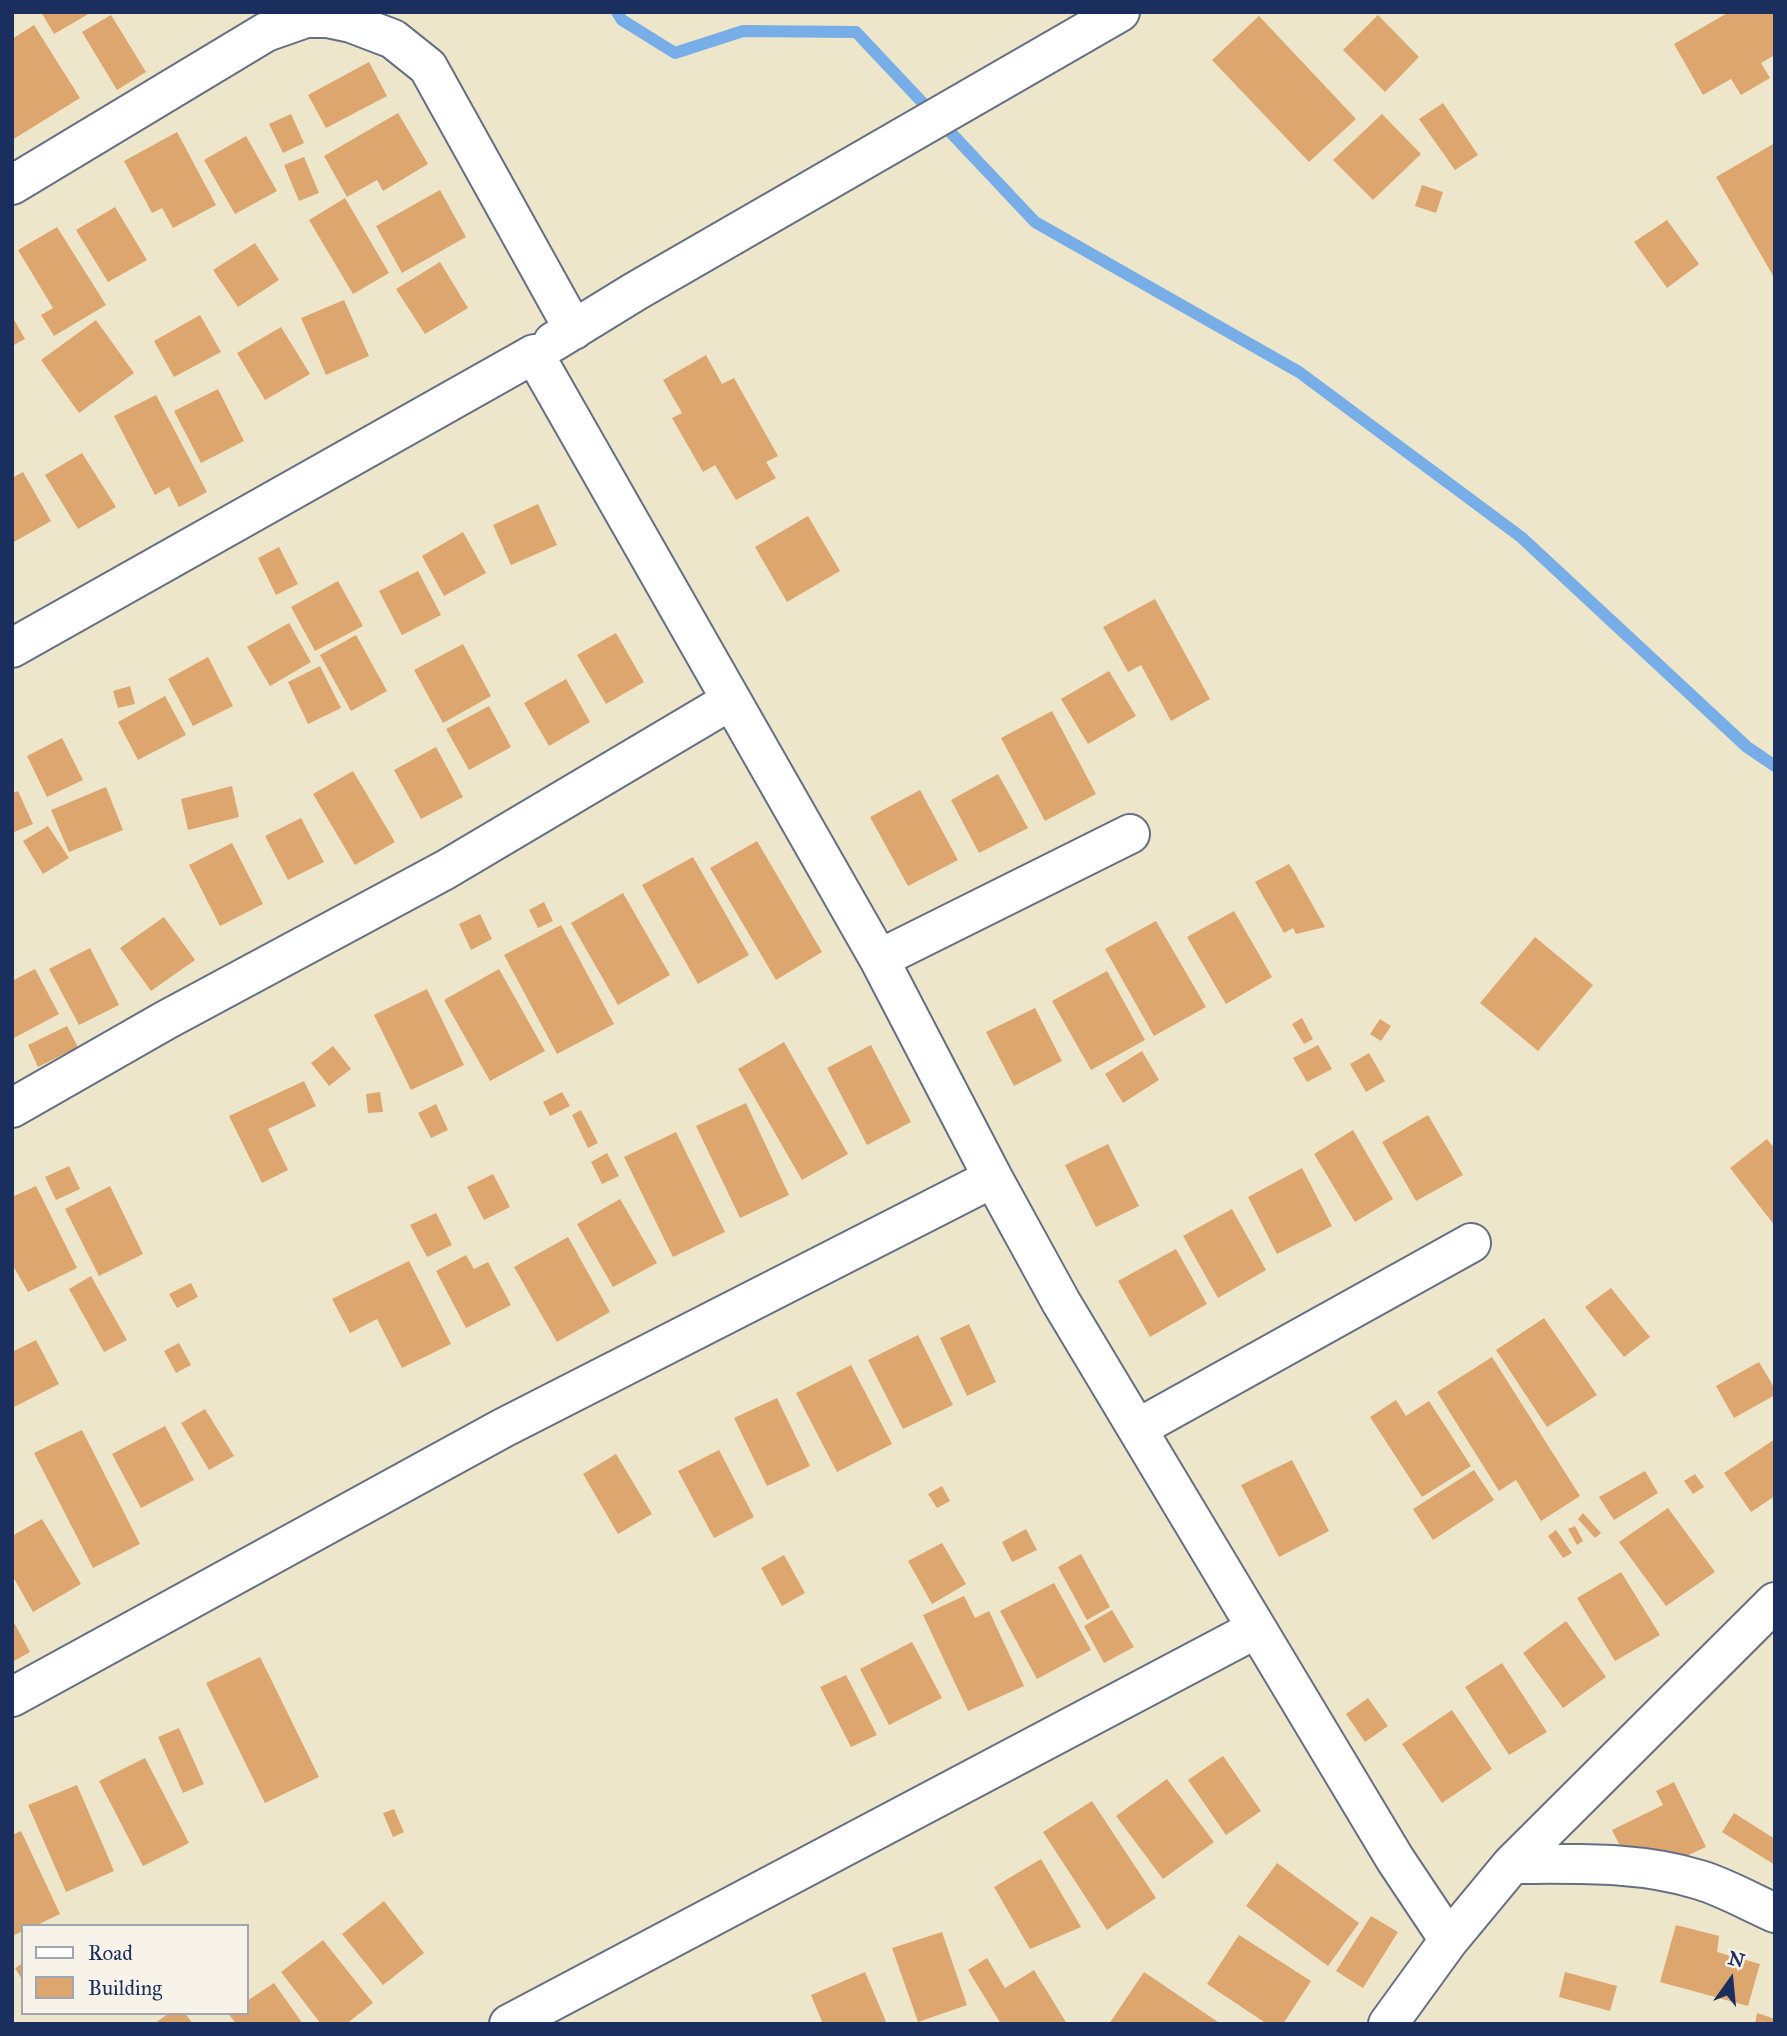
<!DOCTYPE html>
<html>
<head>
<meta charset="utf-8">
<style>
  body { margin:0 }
  #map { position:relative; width:1787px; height:2036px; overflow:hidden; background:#eee6cb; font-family:"IM FELL Great Primer",serif }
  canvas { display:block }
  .frame { position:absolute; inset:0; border:14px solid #1b2f5e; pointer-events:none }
  .legend { position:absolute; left:21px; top:1924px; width:228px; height:91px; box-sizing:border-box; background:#f7f3e8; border:2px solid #9fa5b1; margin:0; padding:9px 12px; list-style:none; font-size:21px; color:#1b2f5e }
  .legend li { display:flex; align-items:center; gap:14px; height:35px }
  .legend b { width:35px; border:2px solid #9fa5b1 }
  .north { position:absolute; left:1696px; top:1945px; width:70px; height:70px; -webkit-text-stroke:5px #f7f3e8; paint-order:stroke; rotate:15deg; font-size:19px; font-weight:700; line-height:28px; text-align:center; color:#1b2f5e }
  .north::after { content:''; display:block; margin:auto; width:24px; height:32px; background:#1b2f5e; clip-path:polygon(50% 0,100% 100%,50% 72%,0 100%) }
</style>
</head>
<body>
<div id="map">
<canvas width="1787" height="2036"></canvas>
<div class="frame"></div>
<ul class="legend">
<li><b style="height:9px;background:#fff"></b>Road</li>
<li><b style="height:19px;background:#dda66e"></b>Building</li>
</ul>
<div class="north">N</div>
</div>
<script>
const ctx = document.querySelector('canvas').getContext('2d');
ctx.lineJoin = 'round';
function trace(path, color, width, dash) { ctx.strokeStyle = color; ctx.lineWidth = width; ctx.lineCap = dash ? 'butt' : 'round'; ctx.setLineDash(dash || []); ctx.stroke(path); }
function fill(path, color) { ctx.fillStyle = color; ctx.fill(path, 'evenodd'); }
const stream = new Path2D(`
  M617,12L622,20L675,53L743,31L856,32L1035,222L1299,372L1521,537L1747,747L1775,766`);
const building = new Path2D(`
  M41,12H92L54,34Z
  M1729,12H1775V55L1761,63L1770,78L1741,95L1731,79L1703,95L1674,44Z
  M111,15L146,72L117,90L82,32Z
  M1378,15L1419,57L1385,92L1343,50Z
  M1259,16L1356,119L1309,162L1212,60Z
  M34,25L80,98L12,140V39Z
  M369,62L387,96L326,128L308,95Z
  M1443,103L1478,155L1455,170L1419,119Z
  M398,113L428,164L383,191L377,180L347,197L324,156Z
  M291,114L304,143L283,153L269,124Z
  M1382,114L1421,154L1373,200L1333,160Z
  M177,132L216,205L173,228L162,208L152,213L124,161Z
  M246,136L277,191L235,214L204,160Z
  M1775,143V279L1716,177Z
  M304,157L319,193L299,201L284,165Z
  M1422,185L1443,192L1436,213L1415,206Z
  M440,190L466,237L402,273L376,226Z
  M345,198L389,273L353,294L309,220Z
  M115,207L147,260L108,282L76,230Z
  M1667,220L1699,264L1667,288L1634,242Z
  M57,227L106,305L54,336L41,315L53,308L18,250Z
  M255,243L279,280L238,307L213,270Z
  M440,262L468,308L425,334L396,289Z
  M344,300L369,356L326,375L301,318Z
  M200,315L221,352L174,377L154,341Z
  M12,316L25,339L12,346Z
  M96,320L134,373L79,413L41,360Z
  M281,327L310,374L265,400L237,353Z
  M706,355L722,384L734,378L778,456L766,462L776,478L736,500L715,465L703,472L672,418L682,413L663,380Z
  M218,389L244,441L201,463L174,411Z
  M156,395L207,492L179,507L169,487L155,495L114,416Z
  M82,453L116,507L78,529L45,475Z
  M23,472L51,521L12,543V478Z
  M538,504L557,545L511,565L493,525Z
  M808,516L840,571L787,602L755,547Z
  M463,532L486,573L444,596L422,556Z
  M279,547L298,584L276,595L258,558Z
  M418,571L441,615L402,635L379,591Z
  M338,581L363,626L315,651L291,607Z
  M1155,599L1210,699L1171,721L1141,665L1128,672L1103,627Z
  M289,623L311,662L270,686L247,647Z
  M616,633L644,682L606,704L577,655Z
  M356,635L387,691L351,711L320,655Z
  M463,644L491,696L443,723L414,670Z
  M208,657L233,706L193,726L168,679Z
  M320,666L341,708L308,724L288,682Z
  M1109,671L1136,716L1088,744L1061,699Z
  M566,679L590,722L549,746L524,703Z
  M130,686L135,704L118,708L113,691Z
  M165,696L186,735L138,760L118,722Z
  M489,706L511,747L469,770L446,729Z
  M1052,711L1096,794L1045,821L1001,738Z
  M62,738L83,780L47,797L27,756Z
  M436,747L463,797L421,819L394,770Z
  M353,771L395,842L355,865L313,794Z
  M998,774L1028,828L979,853L951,800Z
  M232,786L239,817L188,830L181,799Z
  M106,787L123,830L69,852L51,810Z
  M920,790L958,860L908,886L870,817Z
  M18,791L33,824L12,833V793Z
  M301,818L324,862L288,880L265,836Z
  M48,826L69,858L43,874L23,841Z
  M757,841L822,952L776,980L710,868Z
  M232,843L263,904L220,926L189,865Z
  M693,857L749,955L698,984L642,885Z
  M1289,864L1293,870L1325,927L1296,934L1293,928L1284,933L1255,882Z
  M623,893L670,975L618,1005L571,923Z
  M544,902L553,921L538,928L529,910Z
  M1234,911L1272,977L1226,1004L1187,937Z
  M480,914L492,939L471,950L459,924Z
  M164,917L195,960L151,991L120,948Z
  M1156,921L1206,1007L1154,1036L1105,949Z
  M561,925L614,1024L557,1054L504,955Z
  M1535,937L1593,985L1538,1051L1480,1003Z
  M90,948L119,1005L79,1025L49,969Z
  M35,969L59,1014L12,1039V981Z
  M499,969L545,1051L490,1081L444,1000Z
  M1107,971L1145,1040L1091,1070L1052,1001Z
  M427,989L464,1065L411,1090L374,1015Z
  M1035,1008L1062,1061L1014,1086L986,1032Z
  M1302,1018L1313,1039L1304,1044L1292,1024Z
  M1380,1019L1391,1026L1381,1041L1370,1034Z
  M67,1026L78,1047L38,1067L28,1045Z
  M784,1042L848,1154L802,1180L738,1069Z
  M871,1045L911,1122L867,1145L827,1068Z
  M1318,1045L1332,1069L1307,1082L1293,1058Z
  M333,1046L351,1069L329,1086L311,1063Z
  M1142,1051L1159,1080L1123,1103L1105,1074Z
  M1369,1053L1385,1081L1366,1092L1350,1064Z
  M304,1081L316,1106L268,1129L288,1170L262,1183L229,1116Z
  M380,1092L383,1112L368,1113L366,1094Z
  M562,1092L570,1106L550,1116L543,1102Z
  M746,1103L789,1195L740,1218L696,1126Z
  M436,1104L448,1130L431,1138L418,1113Z
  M581,1110L598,1143L588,1148L572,1115Z
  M1428,1115L1463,1175L1416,1201L1382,1142Z
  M1353,1130L1393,1199L1355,1222L1314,1154Z
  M676,1132L725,1232L673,1257L624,1157Z
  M1767,1139L1775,1149V1226L1730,1168Z
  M1108,1144L1139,1206L1096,1227L1065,1165Z
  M607,1153L619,1176L602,1184L591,1162Z
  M69,1166L80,1189L56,1200L45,1177Z
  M1302,1168L1332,1226L1277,1254L1248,1197Z
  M493,1174L510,1207L484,1220L467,1187Z
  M36,1186L77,1268L28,1292L12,1264V1197Z
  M110,1186L143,1254L99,1276L65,1209Z
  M620,1199L657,1263L613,1287L577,1224Z
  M1232,1209L1266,1270L1218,1298L1183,1236Z
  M436,1213L452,1245L427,1257L410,1225Z
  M568,1237L610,1312L557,1342L514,1267Z
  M1176,1249L1207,1304L1150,1337L1118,1281Z
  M466,1255L474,1269L488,1262L511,1305L466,1328L436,1271Z
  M409,1261L451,1344L402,1368L377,1319L350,1333L332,1299Z
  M91,1276L127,1340L104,1352L69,1289Z
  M191,1283L198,1297L177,1308L169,1294Z
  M1611,1288L1650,1337L1624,1357L1585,1307Z
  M1544,1318L1597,1395L1547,1427L1496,1350Z
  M969,1324L996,1382L967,1396L940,1338Z
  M918,1335L953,1405L903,1429L868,1360Z
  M36,1340L59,1384L12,1408V1352Z
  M179,1343L191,1365L176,1373L164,1351Z
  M1492,1357L1580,1496L1541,1521L1516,1480L1499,1491L1437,1392Z
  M1759,1362L1775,1389V1395L1734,1418L1716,1386Z
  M851,1365L892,1444L837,1472L796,1393Z
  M777,1398L810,1466L767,1486L734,1418Z
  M1396,1400L1406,1416L1429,1401L1471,1466L1422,1497L1370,1417Z
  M205,1409L234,1456L209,1470L181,1423Z
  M165,1426L194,1480L141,1508L112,1454Z
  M82,1430L140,1544L93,1568L34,1453Z
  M1775,1439V1496L1751,1512L1724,1473Z
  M719,1450L754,1517L714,1538L678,1471Z
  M616,1454L652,1514L618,1534L583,1474Z
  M1292,1460L1329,1531L1279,1557L1241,1485Z
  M1474,1470L1494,1500L1433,1540L1413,1509Z
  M1645,1471L1658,1493L1614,1520L1599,1497Z
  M1695,1474L1704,1487L1693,1494L1684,1481Z
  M942,1486L950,1501L937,1508L928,1494Z
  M1668,1508L1715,1572L1666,1606L1619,1542Z
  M1583,1513L1601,1533L1595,1538L1578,1519Z
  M42,1519L81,1584L33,1612L12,1575V1536Z
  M1575,1526L1583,1541L1577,1545L1568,1529Z
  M1026,1529L1037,1550L1012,1562L1002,1542Z
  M1556,1530L1572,1553L1563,1558L1548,1536Z
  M942,1543L966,1584L932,1604L908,1561Z
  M1081,1554L1110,1607L1087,1620L1058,1567Z
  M784,1555L805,1593L782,1606L761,1568Z
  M1621,1572L1660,1635L1615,1661L1577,1598Z
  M1054,1583L1091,1650L1037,1679L1000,1611Z
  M964,1596L975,1618L989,1611L1024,1686L968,1711L923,1615Z
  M1112,1610L1134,1647L1104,1663L1084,1626Z
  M12,1619L30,1652L12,1662Z
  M1566,1621L1606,1677L1563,1708L1523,1653Z
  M912,1642L942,1698L889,1725L860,1669Z
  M260,1657L319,1777L265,1803L206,1683Z
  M1502,1663L1547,1732L1509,1755L1465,1687Z
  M846,1675L877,1735L851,1747L820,1687Z
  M1368,1698L1388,1726L1365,1742L1346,1714Z
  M1452,1710L1492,1769L1442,1803L1402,1744Z
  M179,1728L204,1784L183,1793L158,1737Z
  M1223,1756L1261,1811L1226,1835L1188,1780Z
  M145,1758L189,1843L143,1866L99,1781Z
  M1167,1779L1214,1842L1163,1879L1116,1816Z
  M1674,1782L1706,1847L1671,1863L1657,1850L1625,1856L1612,1830L1663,1805L1656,1791Z
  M77,1785L114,1871L66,1892L28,1805Z
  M1092,1801L1156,1898L1107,1930L1043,1832Z
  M394,1809L404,1832L393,1837L383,1813Z
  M1734,1813L1775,1839V1865L1722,1832Z
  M21,1831L60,1914L35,1926H23V1931L12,1936V1835Z
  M1041,1859L1081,1927L1030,1949L994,1887Z
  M1277,1863L1359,1923L1328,1966L1246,1906Z
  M384,1901L424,1953L383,1985L342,1934Z
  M1371,1916L1398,1932L1363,1988L1336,1971Z
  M1676,1925L1719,1936L1717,1952L1760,1964L1748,2006L1660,1982Z
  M942,1932L967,2005L918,2022L892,1948Z
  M1239,1935L1311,1981L1283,2024H1267L1207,1984Z
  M323,1940L373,2003L346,2024H321L281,1972Z
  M987,1958L1005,1988L1034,1970L1067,2024H1001L968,1970Z
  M23,1963V1981L15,1968Z
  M865,1972L887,2024H823L811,1995Z
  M1144,1972L1221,2024H1109Z
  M1565,1972L1617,1986L1610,2011L1559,1997Z
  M274,1983L303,2024H236L228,2013H247V2001Z
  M169,2013H185L193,2024H154Z
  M1757,2013L1775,2019V2024H1755Z`);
const minor = new Path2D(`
  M12,185L266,32L306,18H327L351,23L393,39L428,67L574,330
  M553,342L636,291L1120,12
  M12,648L534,354L879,959L993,1178L1061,1302L1395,1859L1449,1940
  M879,959L1130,834
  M12,1108L166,1020L445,870L730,701
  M1138,1428L1471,1243
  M12,1697L503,1428L993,1178
  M1512,1864C1575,1864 1639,1861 1700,1880C1726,1888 1750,1902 1775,1913
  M509,2024L1256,1629
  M1388,2024L1449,1940L1512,1864L1775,1602`);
trace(stream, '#78aee7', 12);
fill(building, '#dda66e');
trace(minor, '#656f84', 42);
trace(minor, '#fff', 38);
</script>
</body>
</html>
